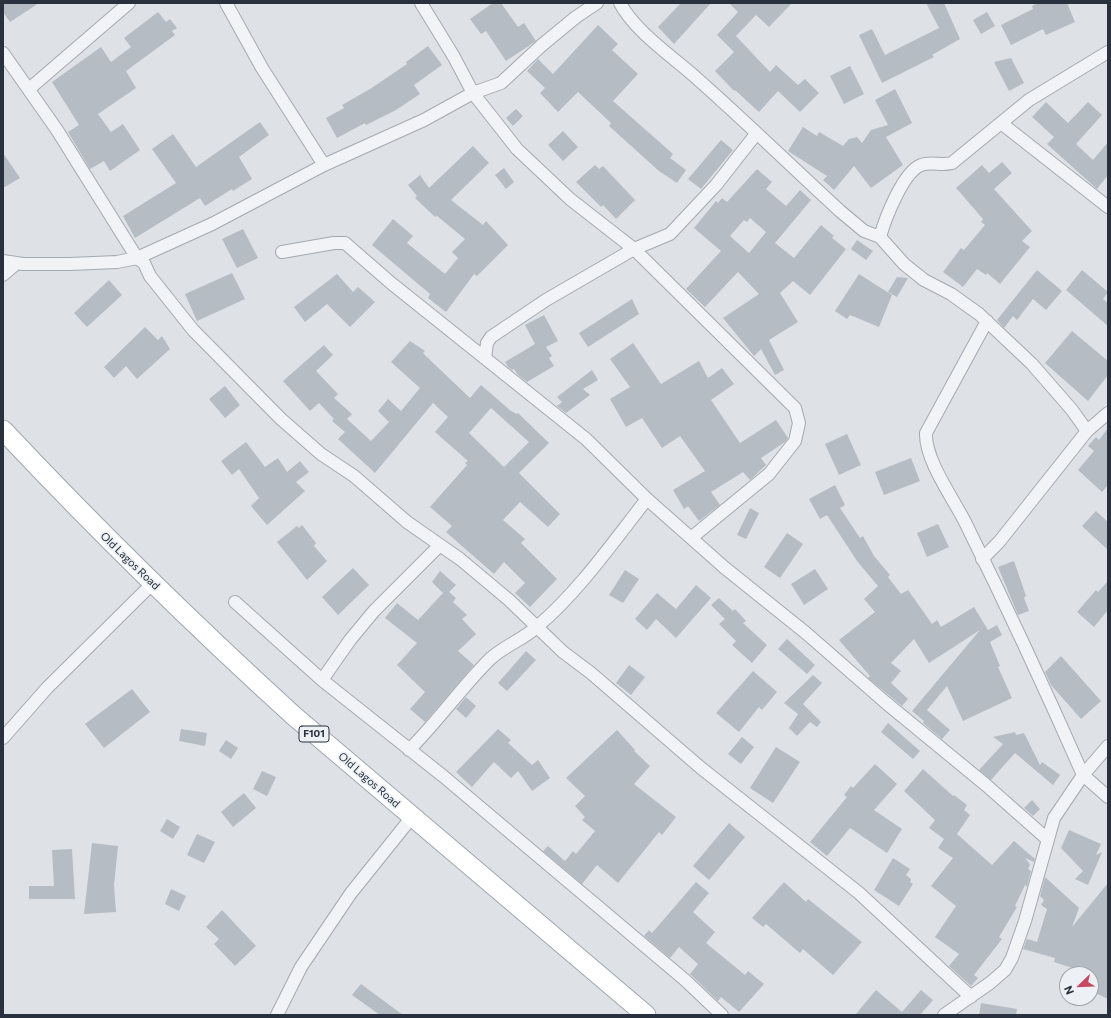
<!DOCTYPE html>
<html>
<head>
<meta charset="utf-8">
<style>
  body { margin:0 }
  #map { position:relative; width:1111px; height:1018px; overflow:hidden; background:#dee2e7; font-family:Commissioner,sans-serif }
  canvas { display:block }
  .frame { position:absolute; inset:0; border:4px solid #28313d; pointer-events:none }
  .north { position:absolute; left:1059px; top:966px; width:40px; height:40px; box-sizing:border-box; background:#edf1f5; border:1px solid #9ea4ab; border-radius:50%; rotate:247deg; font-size:11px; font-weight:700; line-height:16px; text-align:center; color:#28313d }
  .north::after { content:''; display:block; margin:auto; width:14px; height:18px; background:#c64961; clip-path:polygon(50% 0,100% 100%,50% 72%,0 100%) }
</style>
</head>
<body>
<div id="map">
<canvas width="1111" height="1018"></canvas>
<div class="frame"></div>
<div class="north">N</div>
</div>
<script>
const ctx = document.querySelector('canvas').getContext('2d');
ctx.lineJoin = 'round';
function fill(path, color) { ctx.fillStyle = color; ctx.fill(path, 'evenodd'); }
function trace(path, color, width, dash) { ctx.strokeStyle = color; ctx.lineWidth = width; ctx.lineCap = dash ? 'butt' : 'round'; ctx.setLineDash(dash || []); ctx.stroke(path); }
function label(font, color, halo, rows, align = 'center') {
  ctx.font = font + ' Commissioner,sans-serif'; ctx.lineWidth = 3.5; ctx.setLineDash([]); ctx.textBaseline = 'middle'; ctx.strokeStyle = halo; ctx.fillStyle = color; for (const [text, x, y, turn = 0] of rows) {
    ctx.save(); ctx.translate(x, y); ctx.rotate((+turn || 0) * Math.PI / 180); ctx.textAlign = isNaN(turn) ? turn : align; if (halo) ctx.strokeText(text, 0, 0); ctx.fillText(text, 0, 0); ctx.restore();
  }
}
const building = new Path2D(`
  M3,3H39L10,22L3,12Z
  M493,3H501L518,27L524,23L536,41L506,61L486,31L481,34L470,19Z
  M681,3H711L674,44L658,27Z
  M729,3H792L769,27L756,15L736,36L770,72L776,65L798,85L805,79L819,93L800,112L778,91L759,112L735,90L734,91L715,71L734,52L717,35L738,12Z
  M926,3H944L960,39L932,55L934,57L882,83L859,35L872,29L885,55L939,28Z
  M1037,3H1067L1075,22L1046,35L1043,29L1011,45L1001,25L1033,9L1032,6Z
  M158,12L166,22L170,19L177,28L172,31L175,35L126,71L136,88L98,114L111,132L123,124L140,150L110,171L104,161L90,169L68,132L79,125L52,82L101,47L111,62L131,47L124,38Z
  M987,12L995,26L981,34L973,20Z
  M598,25L618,44L612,50L638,74L613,101L673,154L670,158L686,170L677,183L659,171L609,126L611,123L578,92L558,112L540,93L545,88L527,71L538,59L553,74Z
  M428,46L442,65L414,85L420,94L396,110L366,125L365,123L337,138L326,118L344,108L342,105L370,89L407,64L406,62Z
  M1011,58L1024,83L1009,91L994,62Z
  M850,66L864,94L844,104L830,76Z
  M895,89L912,123L886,137L903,165L871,188L854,166L834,190L823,180L827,176L788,151L803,127L817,136L819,132L843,146L849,139L857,137L862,143L871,130L888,125L875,100Z
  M1046,102L1068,123L1088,102L1102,115L1076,144L1093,160L1108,142V175L1097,189L1047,144L1054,137L1032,117Z
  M516,109L523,116L513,126L506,118Z
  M260,122L269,135L239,157L252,179L233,191L232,189L205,206L200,198L135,238L123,216L176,183L152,149L173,134L196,167Z
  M563,131L578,147L563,161L548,145Z
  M721,140L733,150L701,189L688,179Z
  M473,146L489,163L451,200L483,225L486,221L508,245L477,276L474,274L446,312L428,298L430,294L372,245L393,219L413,236L407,243L445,274L458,258L452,252L465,239L437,216L435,217L415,198L417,196L408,185L420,175L429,188Z
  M3,153L20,178L3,188Z
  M1002,162L1012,173L994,189L1032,231L1022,241L1030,247L1000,284L987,273L986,275L977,269L963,287L943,272L961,248L964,250L985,225L981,222L983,219L956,188L982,165L989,173Z
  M595,165L599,169L603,166L635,200L616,219L603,205L601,207L576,182Z
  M504,168L514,182L506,189L495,175Z
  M757,169L772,182L766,189L786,206L800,190L811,200L775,243L794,258L821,225L834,236L832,238L846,249L810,295L793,281L780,293L798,322L769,340L784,370L775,375L761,349L754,356L723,318L759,294L738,272L705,307L686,289L721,251L694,228L716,201L718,203L722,198L727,202ZM750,218L766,232L749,253L730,236L744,220L747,222Z
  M243,229L258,258L237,268L222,239Z
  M857,240L873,251L866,260L851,249Z
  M1037,270L1062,291L1046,310L1033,299L1017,320L1013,316L1004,328L997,320Z
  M1082,270L1108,292L1103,299L1108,303V326L1066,290Z
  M232,273L245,299L197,321L185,294Z
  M337,274L353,292L358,287L375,302L350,327L327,304L305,322L294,307Z
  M859,274L892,295L879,327L850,315L847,319L835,311Z
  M897,277L908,278L897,297L888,292Z
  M109,280L122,295L87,327L74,313Z
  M632,299L639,314L588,347L579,333Z
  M544,315L558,341L546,347L552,356L549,358L554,366L527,382L518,375L514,369L512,370L508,367L505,362L535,344L525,325Z
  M145,327L158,340L162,336L170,349L137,379L126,366L114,378L104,367Z
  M1072,331L1108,361V375L1088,401L1045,363Z
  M410,341L425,351L423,353L428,358L470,398L481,385L511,411L517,414L518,413L549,443L519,473L560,514L548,527L520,502L503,520L525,539L521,543L557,579L530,607L515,593L525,583L504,562L494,574L446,532L452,526L430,507L467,465L465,463L468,461L435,432L448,417L433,403L375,473L338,439L345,432L332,421L334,419L319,403L310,411L283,381L324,345L333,355L316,371L338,394L334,398L352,414L347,419L371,441L389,422L378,411L388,399L401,411L420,388L391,362ZM491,408L529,442L504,467L469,433Z
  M633,343L661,384L699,361L708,378L722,368L734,384L711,400L740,443L776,420L788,438L785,442L761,458L766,465L750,480L743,472L711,492L720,505L699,521L688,506L684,509L673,490L705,471L680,436L662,448L642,418L626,427L610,399L630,387L610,359Z
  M592,370L598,380L583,389L590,395L566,413L557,406L562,402L557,397Z
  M225,386L240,405L225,418L209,399Z
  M1108,428V485L1102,492L1078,470L1094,451L1088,446L1096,437L1099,440Z
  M847,434L861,465L839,475L825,444Z
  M246,442L265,467L278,458L287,472L300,461L309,472L296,482L305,491L267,525L251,506L259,498L239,469L232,475L221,461Z
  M911,458L920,481L884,495L875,472Z
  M835,485L845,505L840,508L860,538L863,536L874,556L890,575L888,577L901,594L908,590L932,624L937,620L941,627L974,607L988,630L997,625L1002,635L990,642L1000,666L998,667L1012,698L963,721L947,686L927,710L950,730L942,739L923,723L924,721L912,711L980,630L929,663L914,639L891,663L901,671L891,683L908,699L902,706L868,678L870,676L839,640L875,612L864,599L878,586L857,561L827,515L820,519L809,499Z
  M750,508L759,513L746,539L737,535Z
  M1096,511L1108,522V550L1082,526Z
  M938,524L949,547L927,557L917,533Z
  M302,525L316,543L314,546L327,561L307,580L277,542L297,526L299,528Z
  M787,533L803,544L780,578L764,567Z
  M1014,561L1026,596L1024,598L1029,611L1018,615L998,567Z
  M353,568L369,585L338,615L322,597Z
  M815,569L828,589L804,605L791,584Z
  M625,570L639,579L623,603L609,595Z
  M440,571L456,585L449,592L456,598L453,602L467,615L462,619L476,634L458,651L474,665L425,722L410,709L425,692L397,665L417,643L385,618L397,603L418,620L443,593L432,582Z
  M1108,581V610L1094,627L1077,612L1096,590L1098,592Z
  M696,585L711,598L676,638L656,619L647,630L635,619L657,593L676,609Z
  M719,598L733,611L735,609L746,621L743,623L767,645L752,663L732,645L736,641L719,624L725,619L711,605Z
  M787,639L815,665L807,674L778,649Z
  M526,651L536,660L507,691L498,683Z
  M1061,656L1101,701L1081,719L1051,685L1045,672Z
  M629,665L645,677L631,695L616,683Z
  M753,671L777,692L762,710L759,707L739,732L716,713Z
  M813,675L822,683L803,704L821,722L817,727L810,722L797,736L789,728L798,714L784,703Z
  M132,689L150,712L104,748L85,724Z
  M466,697L476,706L466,718L456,709Z
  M888,723L920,751L913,759L881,732Z
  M181,729L207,733L205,746L179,741Z
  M498,729L511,740L508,743L532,765L538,760L550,778L532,791L518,771L511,778L494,762L472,787L456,772Z
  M617,730L635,750L634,751L650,766L634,784L676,817L662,835L659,832L618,883L597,865L582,884L543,851L548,846L565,861L573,851L576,854L595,831L582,820L585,817L575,806L585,796L566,778Z
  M1015,732L1016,735L1024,733L1040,765L1042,762L1060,775L1053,785L1015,753L991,780L979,770L1003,744L993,737Z
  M742,737L754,747L741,764L728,754Z
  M226,740L238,748L231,759L219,751Z
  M776,747L800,762L773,803L750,788Z
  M875,764L897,784L874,810L902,829L887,853L850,828L827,856L810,842L847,797L844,795L851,786L853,788Z
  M923,769L953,796L954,795L967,805L964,810L970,815L957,834L992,865L1014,841L1035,859L1034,862L1025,858L1030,864L1028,869L1031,871L1027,887L1025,885L1015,906L1017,907L999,937L1002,939L974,975L978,978L971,986L949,966L959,954L935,937L956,906L931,886L953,858L938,848L944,839L929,828L935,820L904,791Z
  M262,771L276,777L267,796L253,789Z
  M244,793L256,808L233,827L221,812Z
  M1032,800L1040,809L1033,816L1024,808Z
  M167,819L180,827L173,839L160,831Z
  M729,823L745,837L709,880L693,866Z
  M1069,830L1101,844L1096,855L1102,852L1088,885L1075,879L1083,871L1061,848Z
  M197,834L215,842L204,863L187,855Z
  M92,843L118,846L114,885L116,912L84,914Z
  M72,849L75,899H29V886H54L52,850Z
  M893,858L910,869L906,875L911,879L910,882L913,884L899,906L874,890Z
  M1045,877L1079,908L1072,927L1108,883V999L1091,991V974L1054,962L1055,958L1023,949L1027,939L1037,942L1047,909L1041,905L1044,900L1040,896Z
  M696,882L709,893L693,912L715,932L706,943L745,975L748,971L764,984L739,1012L721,997L718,1001L690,974L698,964L679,947L670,958L644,936L649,930L652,933Z
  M784,882L806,902L808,899L862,942L833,975L803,949L800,953L766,924L763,927L752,918Z
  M171,889L186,896L179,911L165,904Z
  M222,910L256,946L235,966L214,944L219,939L206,927Z
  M361,984L403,1015H380L352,995Z
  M876,990L902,1012L921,990L933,1000L920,1015H855Z
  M981,1003L1017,1009L1016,1015H979Z`);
const street = new Path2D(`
  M226,3L262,68L324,165
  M421,3L454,57L473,93L517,149L570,199L634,249L795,408L799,423L795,441L769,474L691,538
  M620,3C634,30 670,55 693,75C743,119 791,166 840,211L864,231L880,237L904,264L924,280L951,294L979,314L1032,364L1072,410L1087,431
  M3,53L57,130L137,258L144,263L150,276L193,330L281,419L321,454L354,476L407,522L460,559L509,600L563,652L591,673L701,768L859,893L971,997
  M29,89L129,3
  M1001,123L1108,207
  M880,237C885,219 903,172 921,165C931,161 941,166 952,163L1029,100L1108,52
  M282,252L334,243H345L391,283L586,439L647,499L725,568L806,633L885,702L986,785L1046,838
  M3,261L23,264H70L117,262L137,258L212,224L324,165L424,120L473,93L501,83L542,45L576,17L597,3
  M3,275L17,263
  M987,321L926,433C925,461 954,499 966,524C1007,607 1046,691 1083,775L1108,797
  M485,358L487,343L491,337L546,300L634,249L670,234L716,185L756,134
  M982,559L999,542L1087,431L1108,413
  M235,602L322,680L443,776L608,915L685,980L722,1015
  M322,680L350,640L374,611L440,545
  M3,738L47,688L153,583
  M409,750C438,721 461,688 490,659C504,646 524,639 538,626C580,590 613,542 647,499
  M277,1015L301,967L351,893L412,817
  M944,1015L990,983L1005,970L1012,958L1025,921L1054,818L1083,775L1108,746`);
const primary = new Path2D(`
  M3,430C96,529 193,624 294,716L646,1015`);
const shields = [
  [314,734,30]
];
const shieldNames = [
  ["F101",314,734]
];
const streetNames = [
  ["Old Lagos Road",130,561,44],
  ["Old Lagos Road",369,780,41]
];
fill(building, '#b6bcc3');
trace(street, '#a4a9b1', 14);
trace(primary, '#9ea7b2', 21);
trace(street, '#f1f3f6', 12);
trace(primary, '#fff', 19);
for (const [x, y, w] of shields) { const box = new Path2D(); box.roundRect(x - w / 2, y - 8, w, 16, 3); ctx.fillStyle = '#edf1f5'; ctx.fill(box); trace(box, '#28313d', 1); }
label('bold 10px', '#28313d', null, shieldNames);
label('11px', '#28313d', '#edf1f5', streetNames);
</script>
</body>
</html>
